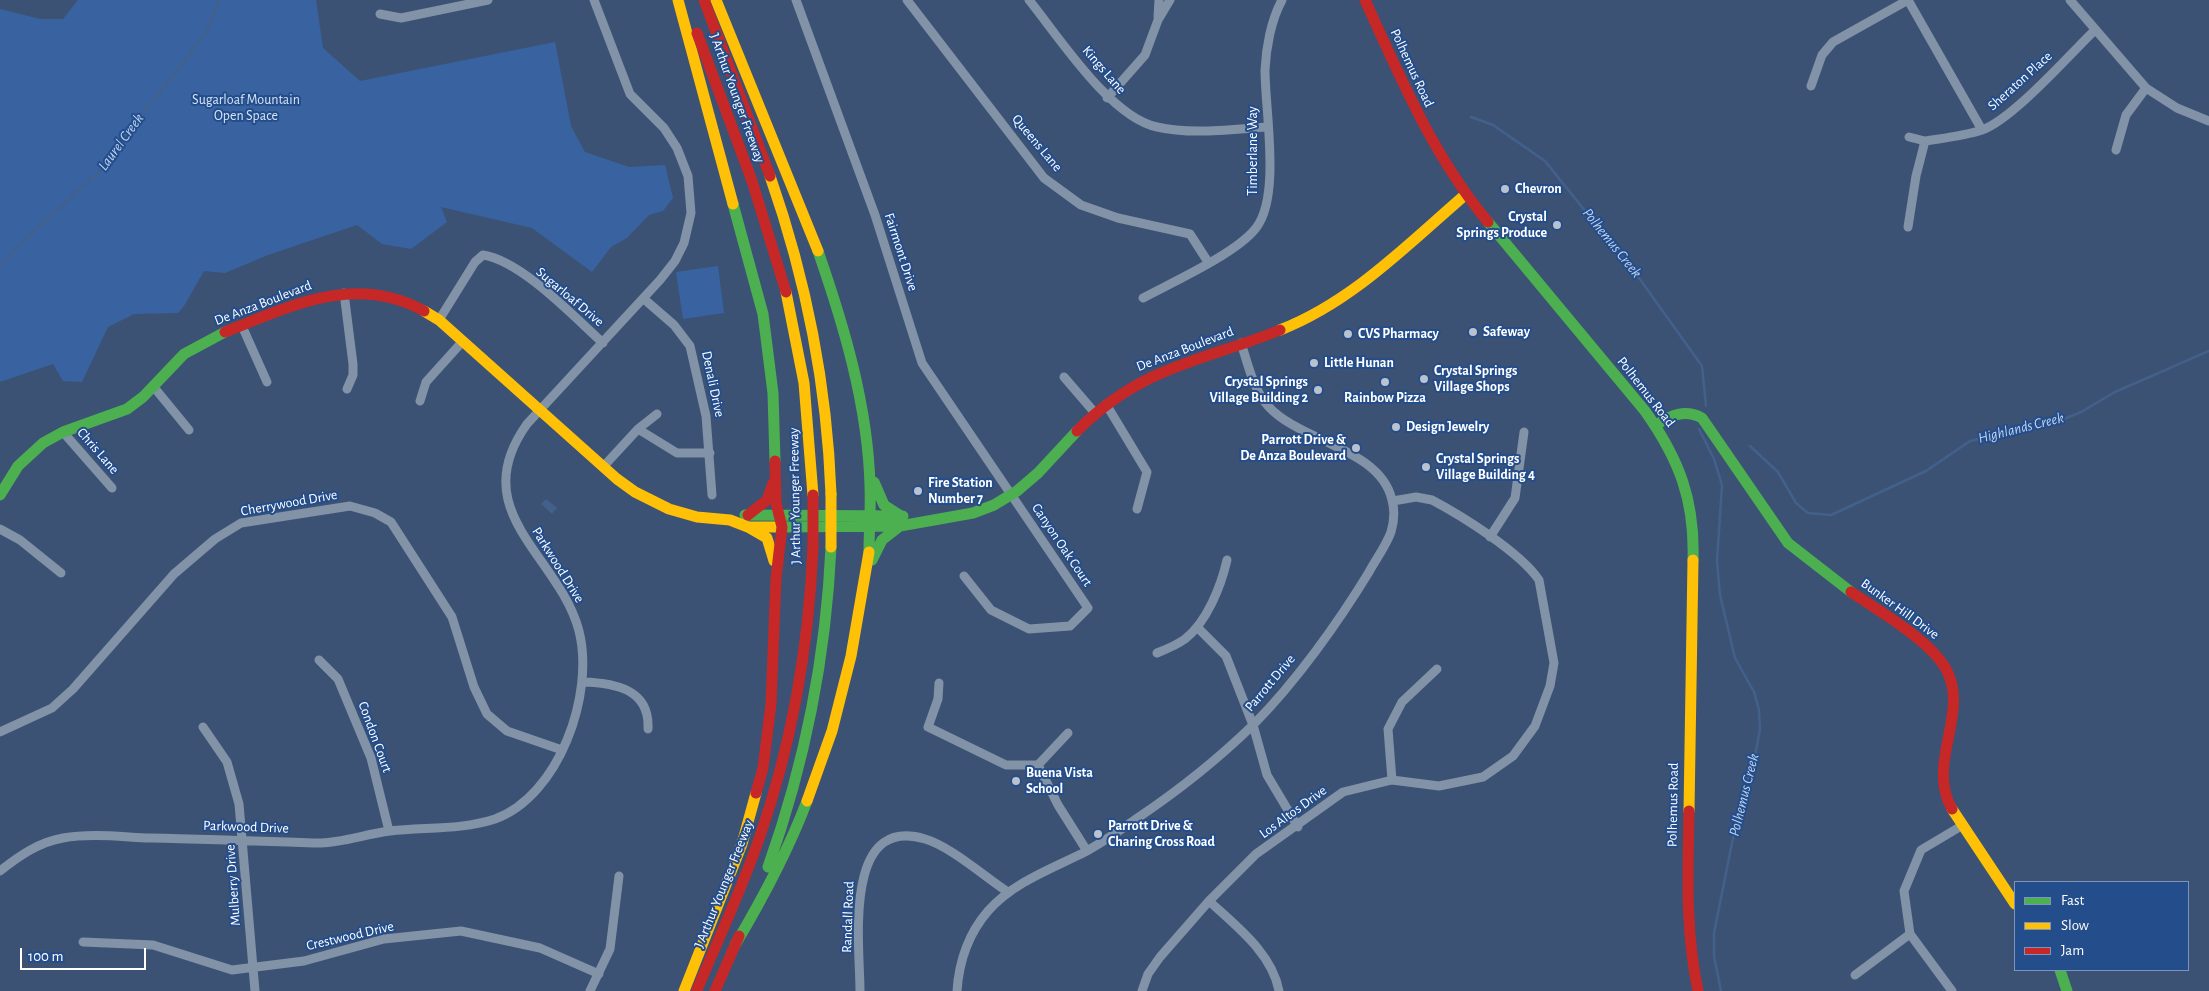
<!DOCTYPE html>
<html>
<head>
<meta charset="utf-8">
<style>
  body { margin:0 }
  #map { position:relative; width:2209px; height:991px; overflow:hidden; background:#3b5274; font-family:"Alegreya Sans",sans-serif }
  canvas { display:block }
  .legend { position:absolute; left:2014px; top:881px; width:175px; height:90px; box-sizing:border-box; background:#244d8b; border:1px solid #7c94b9; margin:0; padding:6px 9px; list-style:none; font-size:15px; color:#fff }
  .legend li { display:flex; align-items:center; gap:10px; height:25px }
  .legend b { width:25px; border:1px solid #7c94b9 }
  .scale { position:absolute; left:20px; top:948px; width:126px; height:22px; box-sizing:border-box; border:2px solid #fff; border-top:0; padding-left:6px; font-size:15px; line-height:18px; white-space:nowrap; color:#fff; -webkit-text-stroke:4px #244d8b; paint-order:stroke }
</style>
</head>
<body>
<div id="map">
<canvas width="2209" height="991"></canvas>
<ul class="legend">
<li><b style="height:6px;background:#4caf50"></b>Fast</li>
<li><b style="height:6px;background:#ffc107"></b>Slow</li>
<li><b style="height:6px;background:#c62828"></b>Jam</li>
</ul>
<div class="scale">100 m</div>
</div>
<script>
const ctx = document.querySelector('canvas').getContext('2d');
ctx.lineJoin = 'round';
function fill(path, color) { ctx.fillStyle = color; ctx.fill(path, 'evenodd'); }
function trace(path, color, width, dash) { ctx.strokeStyle = color; ctx.lineWidth = width; ctx.lineCap = dash ? 'butt' : 'round'; ctx.setLineDash(dash || []); ctx.stroke(path); }
function label(font, color, halo, rows, align = 'center') {
  ctx.font = font + ' "Alegreya Sans",sans-serif'; ctx.lineWidth = 4; ctx.setLineDash([]); ctx.textBaseline = 'middle'; ctx.strokeStyle = halo; ctx.fillStyle = color; for (const [text, x, y, turn = 0] of rows) {
    ctx.save(); ctx.translate(x, y); ctx.rotate((+turn || 0) * Math.PI / 180); ctx.textAlign = isNaN(turn) ? turn : align; if (halo) ctx.strokeText(text, 0, 0); ctx.fillText(text, 0, 0); ctx.restore();
  }
}
const green = new Path2D(`
  M78,0H316L323,48L360,81L555,42L571,126L585,152L629,167L665,165L673,198L663,211L649,215L627,238L611,247L592,272L532,228L441,207L447,222L411,249L382,244L357,225L268,255L225,273L204,271L184,306L178,313L134,314L108,327L82,382L63,381L53,364L0,382V9L40,19H63Z
  M718,266L724,313L683,319L676,272Z`);
const water = new Path2D(`
  M546,499L557,508L552,514L541,504Z`);
const stream = new Path2D(`
  M1471,117L1493,125L1545,161L1639,278L1702,366L1706,406
  M0,266L22,242L102,169L140,115L155,99L207,31L220,0
  M1699,429L1714,459L1722,485L1717,561L1720,595L1735,658L1754,692L1759,710L1760,729L1754,761L1741,798L1714,933V956L1721,991
  M1750,446L1778,472L1796,503L1808,513L1831,515L1926,471L1970,441L2059,421L2081,412L2115,392L2209,351`);
const street = new Path2D(`
  M796,0L875,215L922,363L1088,608L1070,626L1029,629L991,610L964,576
  M907,0L1044,178L1081,205L1118,218L1190,234L1208,262
  M1029,0C1059,37 1110,117 1157,127C1192,135 1232,129 1268,127
  M1908,0L1982,130
  M2070,0L2146,88L2177,108L2209,121
  M380,14L401,18L488,0
  M1158,17L1159,0
  M1811,86L1822,55L1833,42L1908,0
  M1107,98L1145,55L1158,20L1170,0
  M1909,137L1925,141
  M2116,150L2126,115L2146,88
  M1908,227L1916,176L1925,141C1944,138 1964,136 1982,130C2013,119 2069,55 2095,30
  M344,293L353,364V375L347,389
  M1143,298C1173,282 1237,253 1256,228C1281,196 1265,111 1265,70C1266,48 1271,20 1282,0
  M644,299L674,325L690,346L706,416L712,495
  M439,320L475,262L483,255C522,261 574,317 603,343
  M242,326L267,382
  M1064,377L1095,413
  M153,386L189,430
  M420,401L426,382L463,341
  M1106,404L1147,472L1137,509
  M638,429L657,414
  M63,432L112,488
  M603,467L638,429L677,453H710
  M0,529L20,540L61,573
  M1490,537L1515,498L1524,432
  M1197,627L1226,656L1253,725L1267,775L1298,827
  M1157,653C1167,649 1177,645 1185,639C1207,622 1221,586 1227,560
  M319,660L338,679L371,758L389,831
  M583,682C615,683 650,689 648,729
  M939,683L938,699L928,727L1006,765H1038L1068,733
  M203,727L227,762L239,804L255,991
  M0,732L52,708L73,689L174,574L215,539L241,523L350,506L375,513L391,522L452,617L474,687L487,714L507,731L562,750
  M1038,765L1058,805L1087,851
  M1392,780L1388,729L1402,702L1437,669
  M0,871C19,856 39,842 63,838C91,833 122,837 150,838C204,839 259,841 314,843C339,844 365,834 390,831C424,827 462,830 495,819C559,796 595,694 579,631C559,555 464,512 527,424L660,280L675,261L684,243L691,213L688,176L677,148L664,128L630,94L594,0
  M1209,901C1236,926 1272,953 1279,991
  M83,942L153,945L232,970L304,961L384,939L461,931L540,948L599,974
  M1855,975L1910,934
  M590,991L610,949L619,876
  M860,991C860,946 842,814 925,839C950,846 985,877 1008,892
  M957,991C959,962 969,933 988,911C1014,882 1051,869 1085,852C1103,842 1122,829 1139,817C1179,790 1218,759 1253,725C1295,683 1338,623 1369,572C1376,559 1386,546 1391,532C1394,522 1395,511 1392,500C1380,448 1300,442 1268,406C1253,389 1248,364 1241,343
  M1142,991L1148,974L1160,957L1209,901L1256,854L1343,792L1392,780L1439,786L1483,777L1513,756L1535,726L1550,686L1554,663L1539,580C1520,552 1462,516 1432,500L1416,497L1393,501
  M1952,991L1910,934L1904,891L1921,850L1963,825`);
const fast = new Path2D(`
  M733,204L763,314L773,393L775,461
  M1488,222L1645,411C1679,459 1695,500 1693,560
  M818,251C844,326 868,406 870,486C871,508 869,530 869,552
  M1656,425C1671,415 1685,409 1702,418L1788,543L1851,592
  M874,482L884,505L901,516
  M0,495L18,466L43,443L63,432L127,409L143,397L184,354L225,332
  M745,515L903,516
  M780,527L900,526L973,513L994,505L1017,491L1038,473L1077,431
  M872,560L882,540L900,526
  M768,867C805,763 826,658 831,547
  M735,945C763,898 788,851 807,801
  M2060,970L2067,991`);
const slow = new Path2D(`
  M678,0L733,204
  M716,0L818,251
  M770,176C806,279 827,384 831,494
  M786,292L804,383L813,495
  M424,311L439,320L617,479L635,492L669,509L697,517L730,520L748,527H780
  M1280,330C1352,302 1407,245 1465,195
  M748,527L767,538L774,561
  M807,801L832,731L851,656L869,552
  M1952,809L2015,904
  M1689,811L1693,560
  M684,991L742,844L756,793`);
const jam = new Path2D(`
  M704,0L770,176
  M1365,0C1400,77 1433,156 1488,222
  M697,33L752,181L786,292
  M225,332C291,306 355,273 424,311
  M1077,431C1141,366 1201,362 1280,330
  M748,515L767,500L773,483
  M1851,592C1879,611 1933,642 1947,671C1969,714 1926,764 1952,809
  M756,793L763,768L771,704L776,578L782,527L776,503L775,461
  M1689,811C1688,874 1685,929 1698,991
  M697,990C718,940 741,891 759,839C792,744 809,646 813,546
  M715,991L739,936`);
const slowBridge = new Path2D(`
  M831,494V547`);
const jamBridge = new Path2D(`
  M813,495V546`);
const markers = [
  [1505,189,5,"#bac2ce"],
  [1557,225,5,"#bac2ce"],
  [1473,332,5,"#bac2ce"],
  [1348,334,5,"#bac2ce"],
  [1314,363,5,"#bac2ce"],
  [1424,379,5,"#bac2ce"],
  [1385,382,5,"#bac2ce"],
  [1318,390,5,"#bac2ce"],
  [1396,427,5,"#bac2ce"],
  [1356,448,5,"#bac2ce"],
  [1426,467,5,"#bac2ce"],
  [918,491,5,"#bac2ce"],
  [1016,781,5,"#bac2ce"],
  [1098,834,5,"#bac2ce"]
];
const streetNames = [
  ["Polhemus Road",1412,68,65],
  ["Kings Lane",1104,70,49],
  ["Sheraton Place",2020,81,-42],
  ["J Arthur Younger Freeway",737,98,70],
  ["Queens Lane",1037,143,50],
  ["Timberlane Way",1253,151,-90],
  ["Fairmont Drive",901,252,72],
  ["Sugarloaf Drive",570,297,40],
  ["De Anza Boulevard",263,303,-21],
  ["De Anza Boulevard",1185,349,-21],
  ["Denali Drive",713,384,78],
  ["Polhemus Road",1646,392,52],
  ["Chris Lane",98,451,49],
  ["J Arthur Younger Freeway",795,496,-91],
  ["Cherrywood Drive",289,503,-10],
  ["Canyon Oak Court",1062,545,56],
  ["Parkwood Drive",558,565,58],
  ["Bunker Hill Drive",1900,609,36],
  ["Parrott Drive",1270,683,-50],
  ["Condon Court",375,737,70],
  ["Polhemus Road",1673,805,-89],
  ["Los Altos Drive",1293,812,-36],
  ["Parkwood Drive",246,827,2],
  ["J Arthur Younger Freeway",724,884,-68],
  ["Mulberry Drive",233,885,-94],
  ["Randall Road",848,917,-88],
  ["Crestwood Drive",350,936,-13]
];
const parkNames = [
  ["Sugarloaf Mountain",246,100],
  ["Open Space",246,116]
];
const poiNames = [
  ["Chevron",1515,189],
  ["Crystal",1547,217,"right"],
  ["Springs Produce",1547,233,"right"],
  ["Safeway",1483,332],
  ["CVS Pharmacy",1358,334],
  ["Little Hunan",1324,363],
  ["Crystal Springs",1434,371],
  ["Village Shops",1434,387],
  ["Crystal Springs",1308,382,"right"],
  ["Village Building 2",1308,398,"right"],
  ["Rainbow Pizza",1385,398,"center"],
  ["Design Jewelry",1406,427],
  ["Parrott Drive &",1346,440,"right"],
  ["De Anza Boulevard",1346,456,"right"],
  ["Crystal Springs",1436,459],
  ["Village Building 4",1436,475],
  ["Fire Station",928,483],
  ["Number 7",928,499],
  ["Buena Vista",1026,773],
  ["School",1026,789],
  ["Parrott Drive &",1108,826],
  ["Charing Cross Road",1108,842]
];
const waterNames = [
  ["Laurel Creek",121,142,-54],
  ["Polhemus Creek",1612,243,51],
  ["Highlands Creek",2021,428,-14],
  ["Polhemus Creek",1744,795,-76]
];
fill(green, '#3863a0');
fill(water, '#43608b');
trace(stream, '#43608b', 2.5);
trace(street, '#8292a7', 9);
trace(fast, '#4caf50', 11);
trace(slow, '#ffc107', 11);
trace(jam, '#c62828', 11);
trace(slowBridge, '#ffc107', 11);
trace(jamBridge, '#c62828', 11);
for (const [x, y, r, color] of markers) { const dot = new Path2D(); dot.arc(x, y, r, 0, 2 * Math.PI); ctx.fillStyle = color; ctx.fill(dot); trace(dot, '#244d8b', 2); }
label('14px', '#fff', '#244d8b', streetNames);
label('14px', '#d5e4f8', '#244d8b', parkNames);
label('bold 14px', '#fff', '#244d8b', poiNames, 'left');
label('italic 15px', '#bdd3f1', '#244d8b', waterNames);
</script>
</body>
</html>
